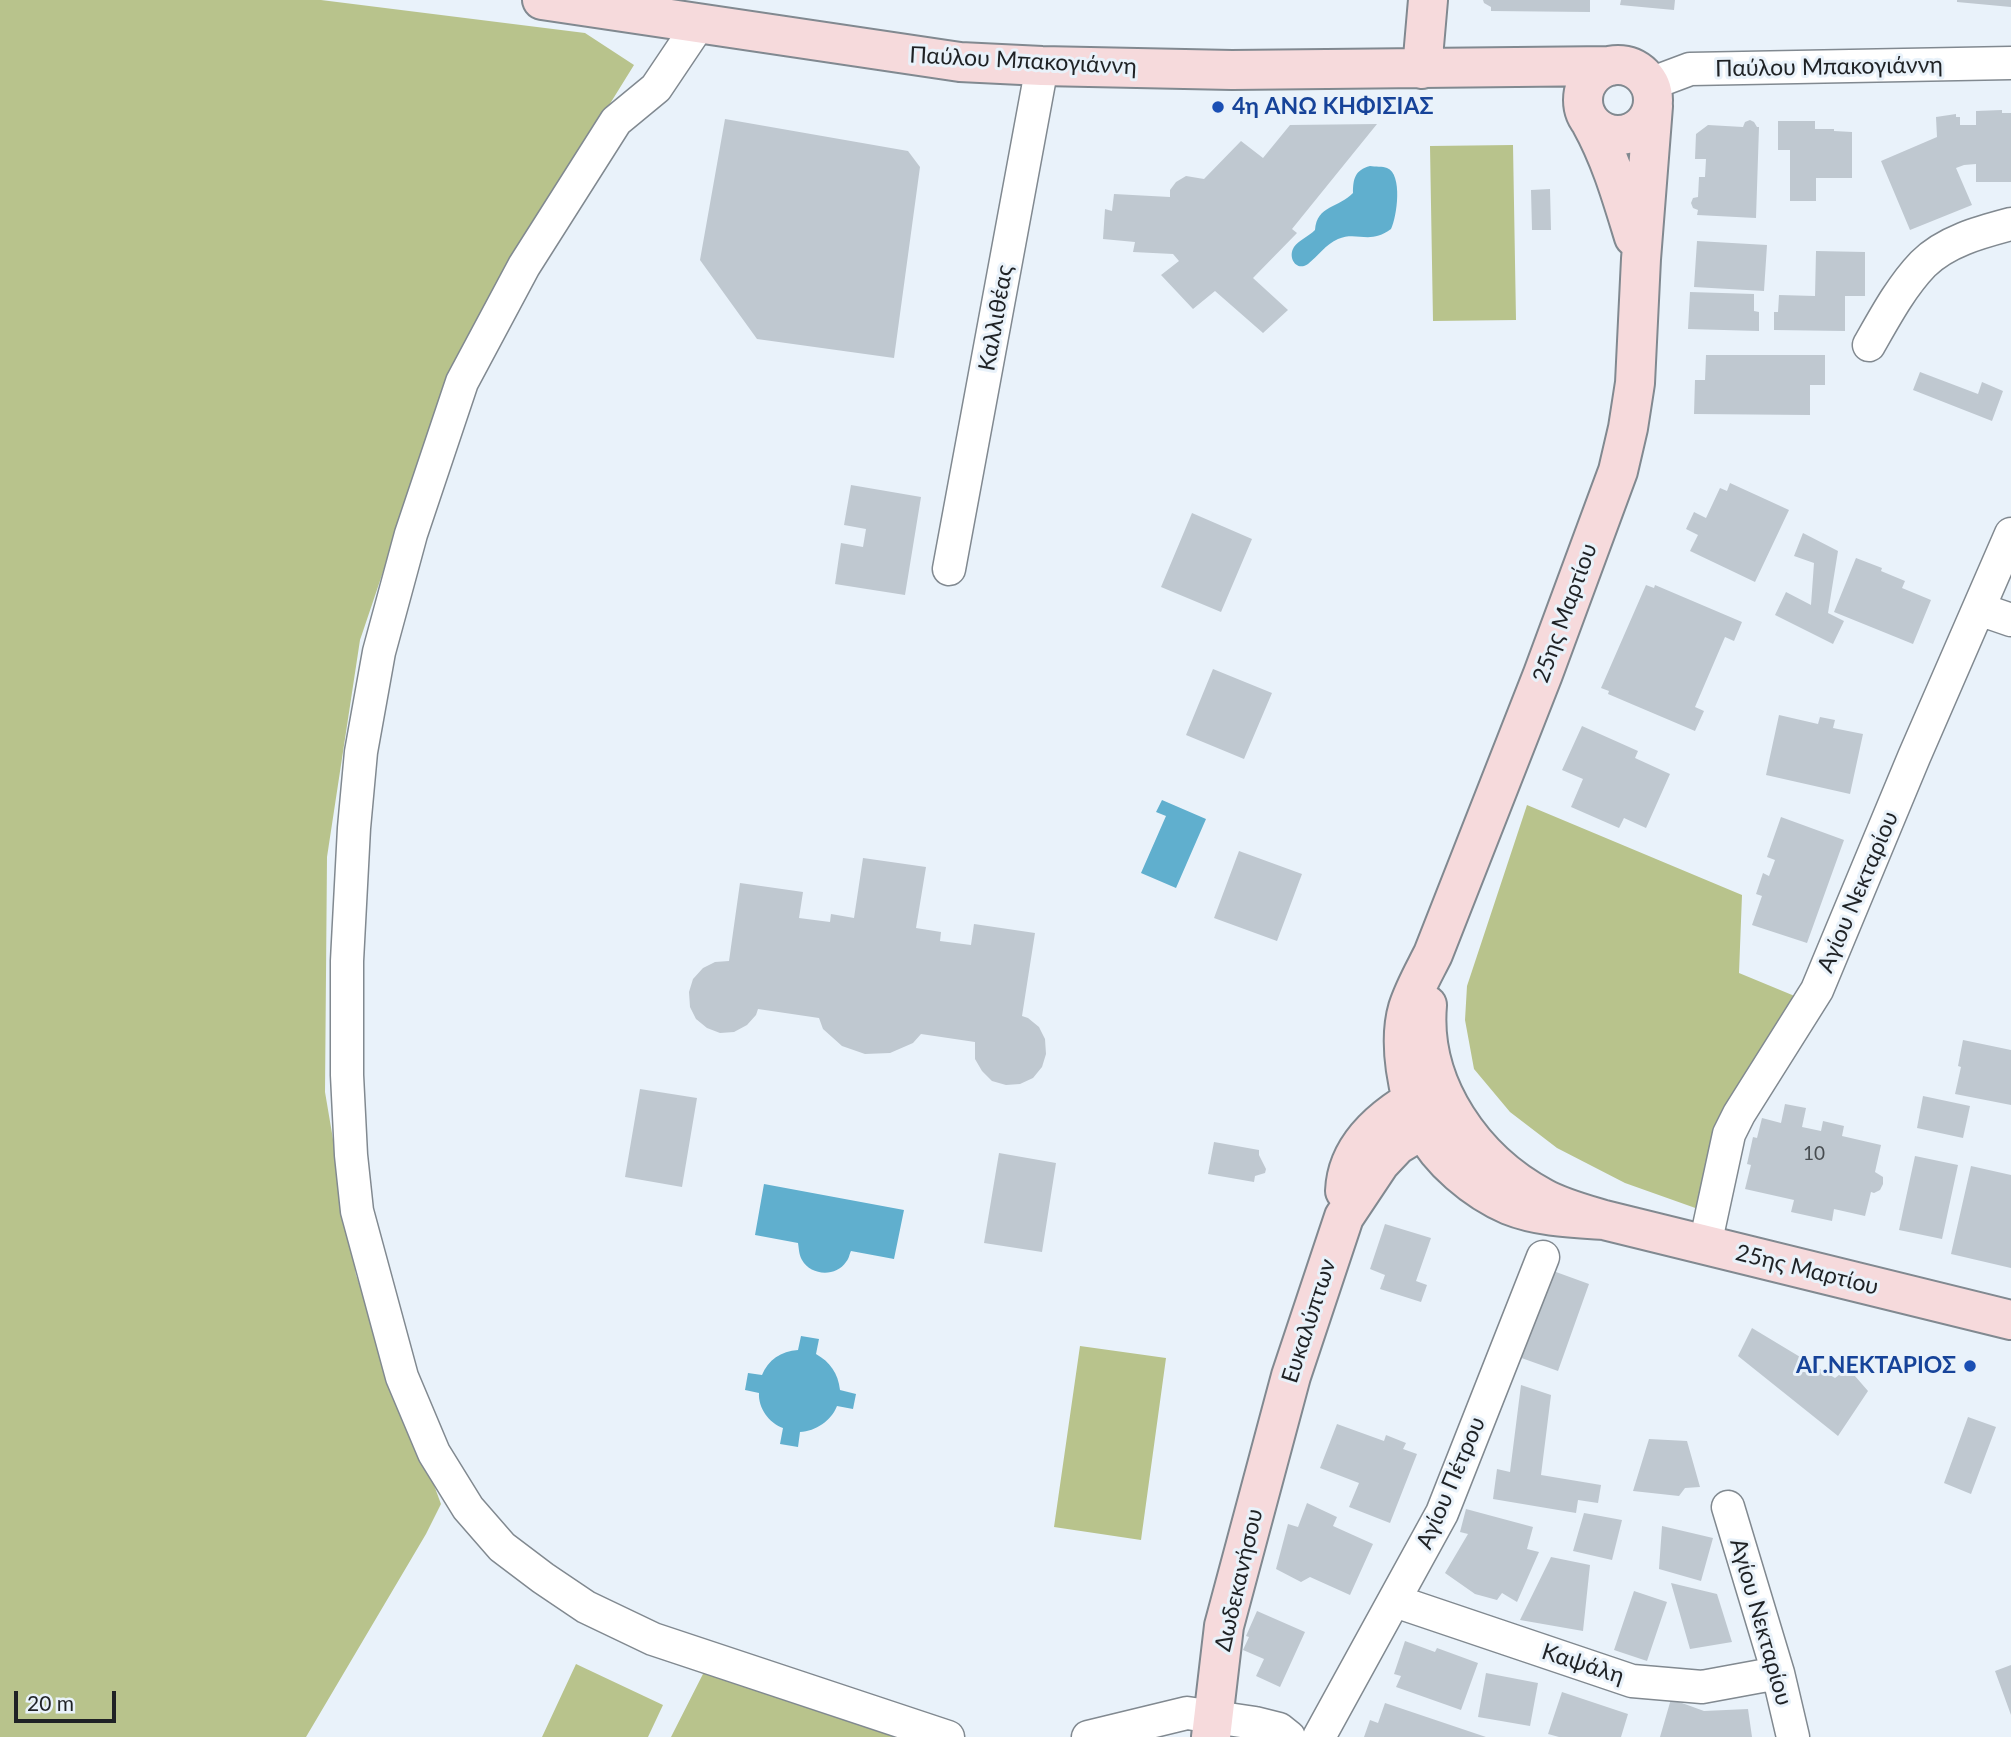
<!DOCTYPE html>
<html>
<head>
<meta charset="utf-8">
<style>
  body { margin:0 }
  #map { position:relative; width:2011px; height:1737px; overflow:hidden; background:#e9f2fa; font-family:Lato,sans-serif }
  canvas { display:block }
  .scale { position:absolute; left:14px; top:1691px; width:102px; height:32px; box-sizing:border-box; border:4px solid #1f2225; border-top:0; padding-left:9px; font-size:21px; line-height:24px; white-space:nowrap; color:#1f2225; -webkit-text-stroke:5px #e9f2fa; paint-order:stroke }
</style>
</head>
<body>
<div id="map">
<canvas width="2011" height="1737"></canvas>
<div class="scale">20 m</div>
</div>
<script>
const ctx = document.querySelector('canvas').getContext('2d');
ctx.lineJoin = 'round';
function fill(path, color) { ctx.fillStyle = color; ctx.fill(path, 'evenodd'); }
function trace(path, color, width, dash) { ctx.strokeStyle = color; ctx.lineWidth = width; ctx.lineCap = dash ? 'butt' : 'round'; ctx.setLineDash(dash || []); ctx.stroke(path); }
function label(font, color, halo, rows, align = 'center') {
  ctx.font = font + ' Lato,sans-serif'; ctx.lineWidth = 6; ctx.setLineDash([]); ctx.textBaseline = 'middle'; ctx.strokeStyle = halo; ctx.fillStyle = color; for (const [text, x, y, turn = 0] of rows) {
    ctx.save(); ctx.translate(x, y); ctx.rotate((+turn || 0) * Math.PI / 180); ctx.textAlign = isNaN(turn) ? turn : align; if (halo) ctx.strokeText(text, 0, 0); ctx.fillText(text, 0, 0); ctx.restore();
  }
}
const green = new Path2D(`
  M0,0H321L585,33L634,65L528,236L434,421L360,640L327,857L325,1092L356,1275L441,1504L426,1534L306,1737H0Z
  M1513,145L1516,320L1433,321L1430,146Z
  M1527,805L1742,895L1739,973L1797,997L1701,1210L1625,1183L1557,1148L1510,1112L1474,1069L1465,1020L1467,986Z
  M1080,1346L1166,1358L1141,1540L1054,1527Z
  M576,1664L663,1705L648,1737H542Z
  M704,1672L922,1737H671Z`);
const water = new Path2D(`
  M1370,166C1375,167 1383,166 1387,168C1403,174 1397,217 1391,229C1370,245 1357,231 1338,239C1326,244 1318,256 1308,264C1297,272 1287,258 1294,247C1299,240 1309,236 1315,230C1317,205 1339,208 1353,193C1353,179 1355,170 1370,166Z
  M1162,800L1206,819L1176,888L1141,873L1166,816L1156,812Z
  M764,1184L904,1210L894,1259L851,1251C849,1255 849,1259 846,1262C836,1277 811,1276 802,1260C799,1255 799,1249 798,1243L755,1235Z
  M801,1336L819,1339L816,1354C830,1362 838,1373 840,1390L856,1394L853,1409L837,1406C831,1421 816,1431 800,1432L798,1447L780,1444L783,1428C769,1423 758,1408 759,1393L745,1390L748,1373L762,1375C768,1360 781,1351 798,1350Z`);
const building = new Path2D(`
  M1483,0H1590V12L1491,11V7L1484,3Z
  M1621,0H1675L1674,10L1620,5Z
  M1957,0H2011V7L1957,2Z
  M2002,110V113H2011V182H1976V164L1964,165L1956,168L1972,205L1910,230L1881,161L1937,137L1936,117L1956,114V117H1960V125H1976V111Z
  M725,119L908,151L920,167L894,358L757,339L700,260Z
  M1750,120L1754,122L1757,127H1759L1756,218L1697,215L1698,210L1693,208L1691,203L1693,198L1698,197L1699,177H1705L1706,159H1695L1696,134L1708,125L1743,127L1745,122Z
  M1778,121H1815V129H1834V131L1852,132V178H1816V201H1790V150H1778Z
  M1377,124L1292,229L1297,233L1253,278L1288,310L1263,333L1215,291L1193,309L1161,275L1179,261L1173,254L1133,252L1135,242L1103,239L1105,209L1112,211L1114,194L1170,197V190L1176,182L1186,176L1204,179L1241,141L1263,158L1290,125Z
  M1550,189L1551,230H1532L1531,190Z
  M1697,241L1767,245L1764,291L1694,287Z
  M1816,251L1865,252V296H1845V331L1774,330V312H1778L1779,295L1815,296Z
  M1690,292L1754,294V311L1759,312V331L1688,329Z
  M1706,355H1825V385H1810V415L1694,414L1695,380H1705Z
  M1920,372L1978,394L1982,382L2003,391L1992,421L1913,390Z
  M1730,483L1789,510L1755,582L1690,551L1698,535L1686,529L1694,512L1706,518L1720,488L1727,491Z
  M851,485L921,497L905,595L835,584L841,543L863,547L866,529L844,525Z
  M1192,513L1252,539L1221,612L1161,587Z
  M1803,533L1838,551L1828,613L1844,621L1833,644L1775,615L1786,592L1811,605L1814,563L1794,556Z
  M1856,558L1882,568L1881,571L1905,581L1902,588L1931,600L1913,644L1834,612Z
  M1646,585L1654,588L1655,585L1742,622L1734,641L1725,637L1695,707L1704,711L1695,731L1608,694L1609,691L1601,688Z
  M1213,669L1272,693L1244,759L1186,735Z
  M1779,715L1818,724L1820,717L1835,720L1833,728L1863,734L1850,794L1766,775Z
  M1582,726L1638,751L1635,758L1670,774L1646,828L1624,818L1619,828L1571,807L1583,779L1562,770Z
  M1781,817L1844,840L1807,943L1752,925L1762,896L1756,894L1763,873L1769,876L1775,860L1767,857Z
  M1239,851L1302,874L1277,941L1214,918Z
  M863,858L926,867L916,928L941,932L940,941L971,945L974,924L1035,933L1022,1016L1028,1018L1039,1027L1045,1039L1046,1054L1042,1067L1033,1078L1020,1084L1006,1085L992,1081L982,1071L975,1059V1042L921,1034L913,1043L890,1053L865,1054L842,1046L823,1029L819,1018L758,1009L756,1015L747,1025L734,1032L720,1033L707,1028L696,1019L690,1007L689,992L693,979L703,968L715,962L729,961L740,883L803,892L799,918L830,922L831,914L854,918Z
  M1963,1040L2011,1050V1105L1955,1094L1961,1067L1958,1066Z
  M640,1089L697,1098L682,1187L625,1177Z
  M1923,1096L1970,1106L1963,1138L1917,1128Z
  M1785,1104L1806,1108L1802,1127L1821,1131L1823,1121L1844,1126L1842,1136L1881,1145L1875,1172L1883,1177V1184L1880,1190L1874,1193L1871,1192L1865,1216L1834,1209L1832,1221L1791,1212L1794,1200L1745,1189L1751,1165L1747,1164L1753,1137L1757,1138L1762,1118L1781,1123Z
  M1214,1142L1259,1150V1155L1266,1169L1265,1173L1255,1176L1254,1182L1208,1174Z
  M999,1153L1056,1163L1042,1252L984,1243Z
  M1915,1156L1958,1165L1942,1239L1899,1230Z
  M1971,1166L2011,1175V1268L1951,1254Z
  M1385,1224L1431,1238L1416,1281L1427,1285L1421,1302L1380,1289L1385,1275L1370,1269Z
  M1545,1268L1589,1284L1558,1371L1513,1355Z
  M1752,1328L1835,1378L1848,1368L1868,1391L1838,1436L1738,1356Z
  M1521,1385L1551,1395L1541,1475L1601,1485L1598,1503L1578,1500L1576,1513L1493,1499L1497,1469L1510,1472Z
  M1968,1417L1996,1427L1971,1494L1944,1483Z
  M1337,1424L1384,1441L1386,1435L1406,1443L1403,1449L1417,1454L1390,1523L1349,1507L1359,1483L1320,1468Z
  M1649,1439L1687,1441L1700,1487L1685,1488L1679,1496L1633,1491Z
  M1307,1503L1337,1517L1333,1526L1373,1544L1350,1595L1310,1577L1301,1582L1276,1569L1288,1524L1298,1527Z
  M1466,1509L1533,1527L1527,1549L1539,1552L1517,1602L1502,1593L1497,1600L1475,1594L1445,1573L1468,1534L1460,1532Z
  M1584,1513L1622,1520L1612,1560L1573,1551Z
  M1662,1526L1713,1538L1701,1581L1659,1569Z
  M1551,1557L1590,1565L1583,1631L1520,1620Z
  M1671,1583L1717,1594L1732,1642L1690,1649Z
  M1634,1591L1667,1602L1647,1661L1614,1650Z
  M1257,1611L1305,1632L1280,1687L1256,1676L1264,1659L1243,1650L1249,1637L1246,1636Z
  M1405,1641L1435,1652L1437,1648L1478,1663L1461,1710L1396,1687L1401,1676L1394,1674Z
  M2011,1665V1715L1995,1671Z
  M1486,1673L1538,1683L1530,1726L1478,1717Z
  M1562,1692L1628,1714L1621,1737H1559L1548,1734Z
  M1671,1699L1704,1711L1748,1709L1752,1737H1660Z
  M1385,1703L1486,1737H1364L1370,1720L1378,1723Z`);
const street = new Path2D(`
  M699,24L656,88L616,121L524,266L462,382L411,534L379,652L361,752L354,828L347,961V1075L351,1155L357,1211L402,1377L434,1453L468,1508L502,1547L543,1578L586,1607L653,1639L948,1737
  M1650,84L1690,69L2011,63
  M1869,345C1885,317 1901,287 1923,264C1946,241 1981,232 2011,224
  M949,569L1042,66
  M1979,609L2011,620
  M1705,1245L1729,1134L1739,1114L1817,990L1914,757L2011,534
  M1728,1507L1778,1673L1793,1737
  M1395,1601L1632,1681L1702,1687L1778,1673
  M1088,1737L1187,1713L1255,1723L1279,1729L1289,1737
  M1319,1737L1442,1513L1543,1257`);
const secondary = new Path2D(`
  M542,0L960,62L1042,66L1232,70L1611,66
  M1583 100a35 35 0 1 1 70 0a35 35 0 1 1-70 0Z
  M1422,69L1428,0
  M1591,123C1611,159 1622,198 1634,237
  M1427,1005C1420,1086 1474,1161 1543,1198C1561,1208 1584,1214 1604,1220L2011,1320
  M1345,1191C1347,1141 1394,1108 1435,1088
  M1604,1220C1572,1218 1539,1217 1509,1205C1476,1191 1439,1160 1423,1128C1407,1096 1398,1042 1408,1008C1414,989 1424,972 1433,954L1543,674L1618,471L1628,428L1635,383L1641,259L1653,106
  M1211,1737L1224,1626L1291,1376L1344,1217L1380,1163L1397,1145L1445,1116`);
const markers = [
  [1218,107,7,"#1a4fb4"],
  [1970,1366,7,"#1a4fb4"]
];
const numberNames = [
  ["10",1814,1154]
];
const streetNames = [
  ["Παύλου Μπακογιάννη",1023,61,3],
  ["Παύλου Μπακογιάννη",1829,67,-1],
  ["Καλλιθέας",996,318,-80],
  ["25ης Μαρτίου",1565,613,-70],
  ["Αγίου Νεκταρίου",1858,892,-67],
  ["25ης Μαρτίου",1807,1270,14],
  ["Ευκαλύπτων",1309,1321,-72],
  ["Αγίου Πέτρου",1451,1483,-67],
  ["Δωδεκανήσου",1239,1580,-77],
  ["Αγίου Νεκταρίου",1761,1622,74],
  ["Καψάλη",1583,1664,18]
];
const transitNames = [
  ["4η ΑΝΩ ΚΗΦΙΣΙΑΣ",1232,107],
  ["ΑΓ.ΝΕΚΤΑΡΙΟΣ",1956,1366,"right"]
];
fill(green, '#b8c38c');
fill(water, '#60afce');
fill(building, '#bfc8d0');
trace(street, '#818990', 35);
trace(secondary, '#818990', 42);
trace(street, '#fff', 32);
trace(secondary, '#f6dadc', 38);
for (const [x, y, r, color] of markers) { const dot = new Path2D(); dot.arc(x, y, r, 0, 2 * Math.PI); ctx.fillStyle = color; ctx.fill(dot); trace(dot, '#e9f2fa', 2.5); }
label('19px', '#474c50', null, numberNames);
label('23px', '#1f2225', '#e9f2fa', streetNames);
label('bold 23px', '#164399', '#e9f2fa', transitNames, 'left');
</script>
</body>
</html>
